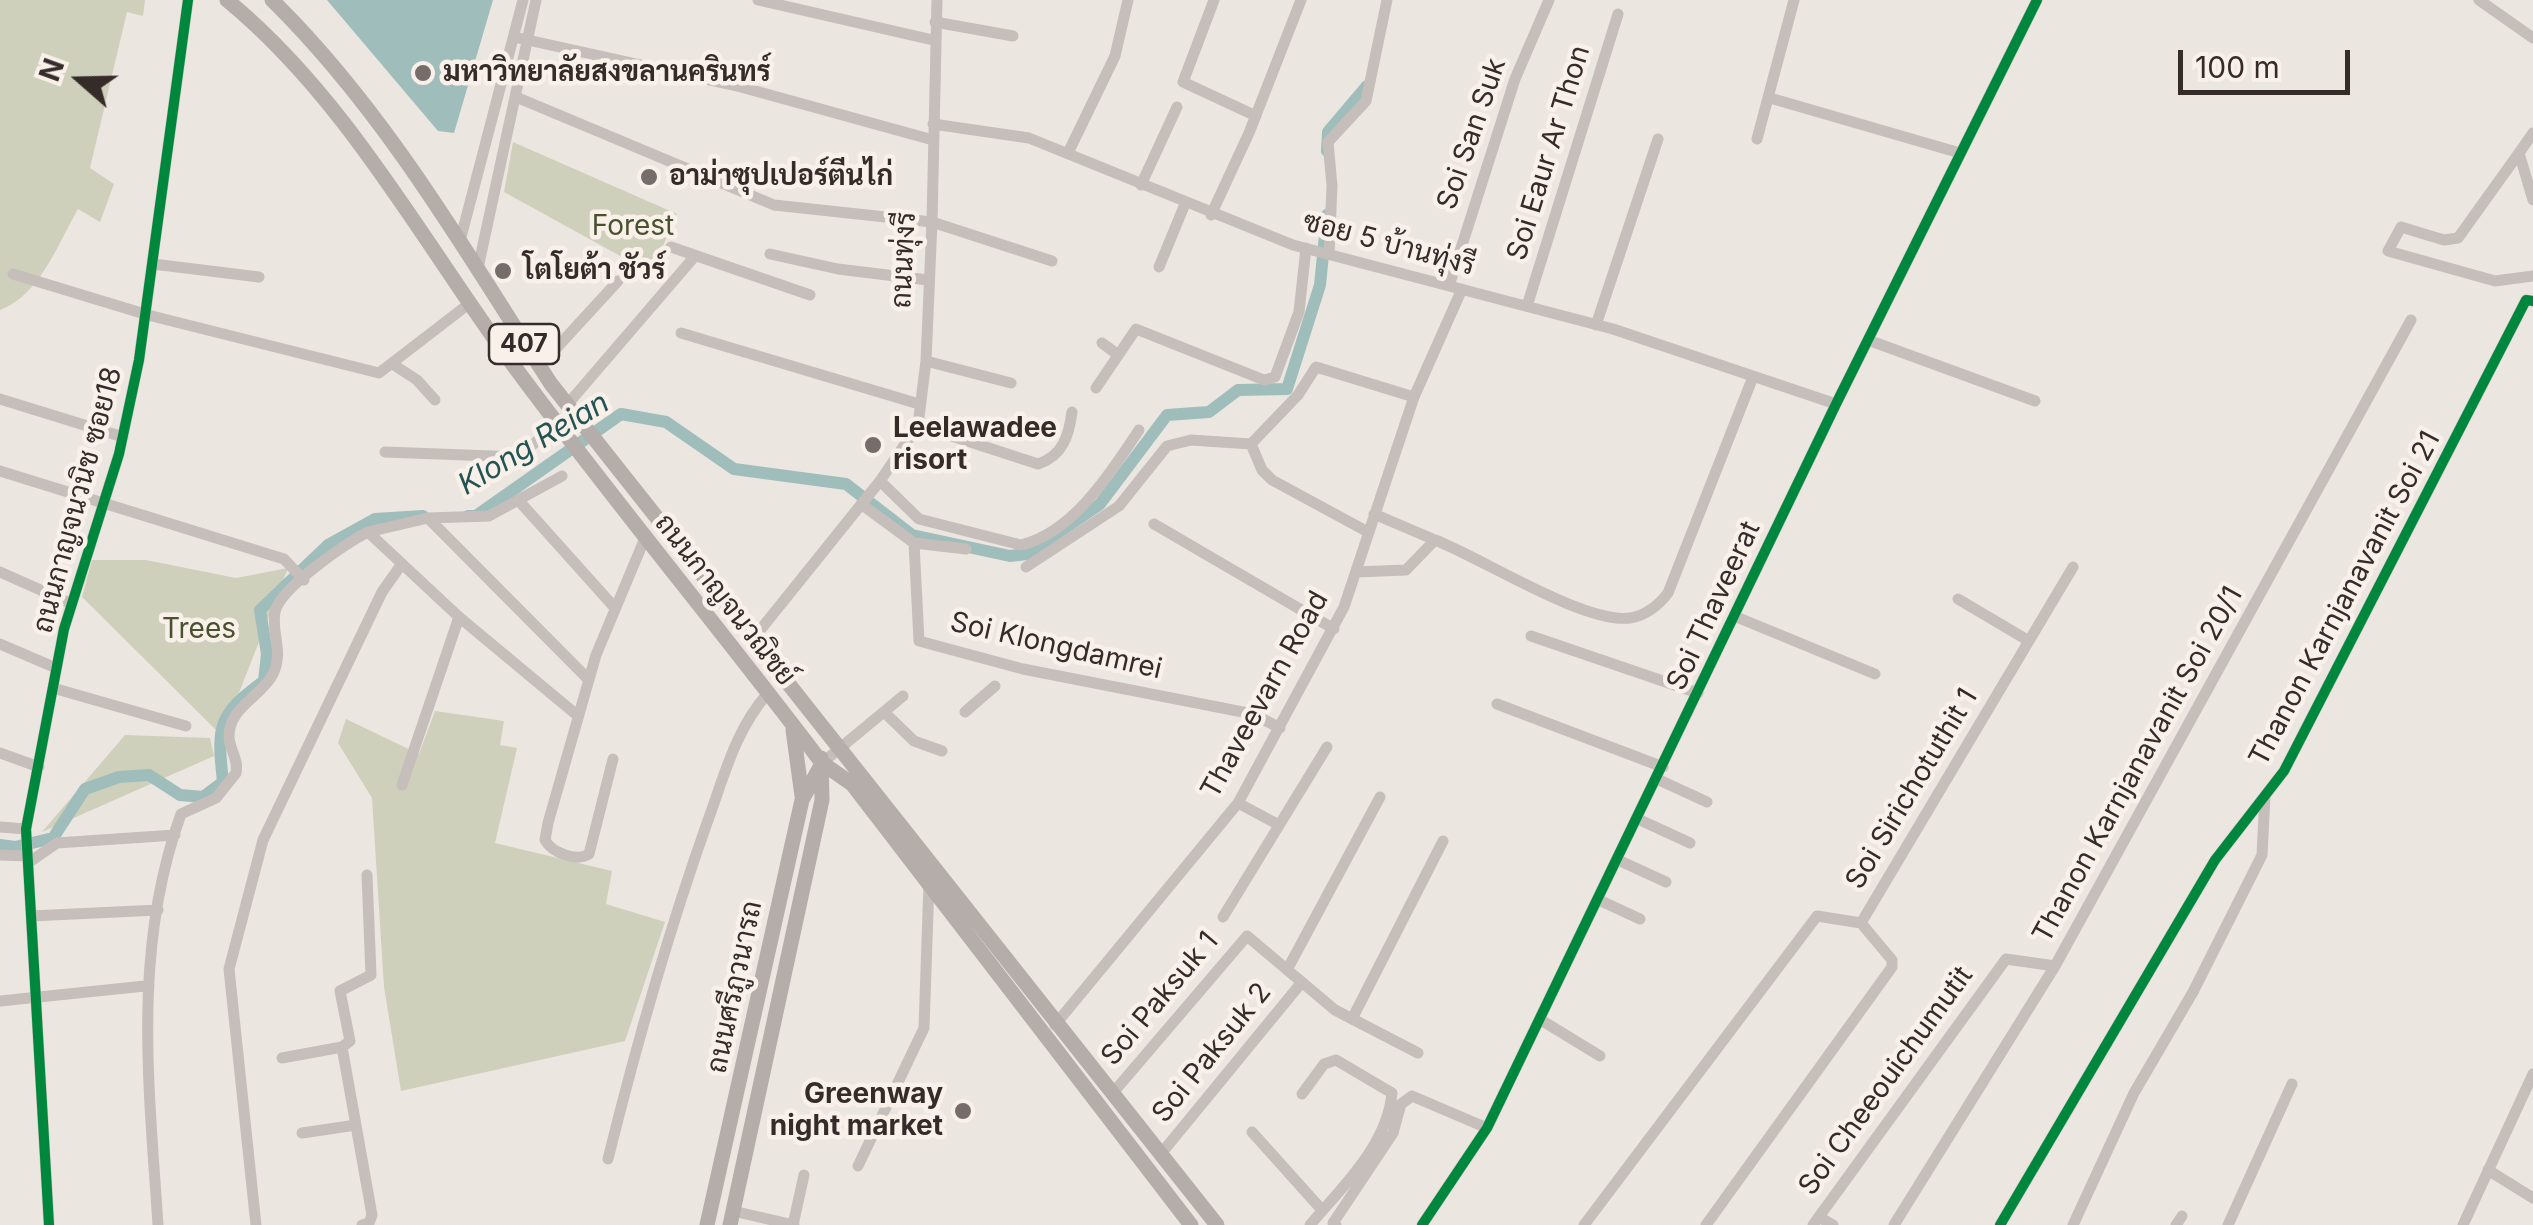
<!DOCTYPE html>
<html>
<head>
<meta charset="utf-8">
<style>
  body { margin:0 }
  #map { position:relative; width:2533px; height:1225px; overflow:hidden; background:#ece6e1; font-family:Inter,sans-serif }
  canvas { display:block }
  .north { position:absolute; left:30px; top:30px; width:100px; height:100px; -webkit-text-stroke:8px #f8f0e9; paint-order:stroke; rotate:290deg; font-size:28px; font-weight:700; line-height:40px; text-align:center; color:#352c29 }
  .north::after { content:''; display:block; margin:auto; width:35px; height:45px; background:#352c29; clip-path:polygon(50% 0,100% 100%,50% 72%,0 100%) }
  .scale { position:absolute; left:2178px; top:50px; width:172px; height:45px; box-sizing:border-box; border:5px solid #352c29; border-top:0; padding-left:12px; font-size:30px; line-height:35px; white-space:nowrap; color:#352c29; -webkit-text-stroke:8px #f8f0e9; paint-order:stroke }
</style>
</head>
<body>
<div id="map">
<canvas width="2533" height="1225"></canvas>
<div class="north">N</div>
<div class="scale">100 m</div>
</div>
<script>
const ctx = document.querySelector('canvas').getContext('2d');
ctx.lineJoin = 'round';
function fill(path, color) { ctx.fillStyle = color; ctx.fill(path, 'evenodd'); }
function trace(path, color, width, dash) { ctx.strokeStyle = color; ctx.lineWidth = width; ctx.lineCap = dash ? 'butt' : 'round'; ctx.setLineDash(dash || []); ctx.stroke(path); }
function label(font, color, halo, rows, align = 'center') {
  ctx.font = font + ' Inter,Sarabun,sans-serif'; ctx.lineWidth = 9; ctx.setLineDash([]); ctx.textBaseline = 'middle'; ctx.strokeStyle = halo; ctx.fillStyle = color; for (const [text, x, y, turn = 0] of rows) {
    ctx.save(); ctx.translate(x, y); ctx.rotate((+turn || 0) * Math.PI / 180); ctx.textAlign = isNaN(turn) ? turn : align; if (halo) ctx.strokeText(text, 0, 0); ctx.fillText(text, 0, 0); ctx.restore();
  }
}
const green = new Path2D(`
  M0,0H145L143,16L127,12L90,168L114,184L100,222L78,209C58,244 39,296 0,310Z
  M513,142L677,214L651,273L504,192Z
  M92,560H146L236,578L288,568L222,736L82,597Z
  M435,711L504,721L500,745L517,748L495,843L612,871L606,904L665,922L625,1041L401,1091L384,987L372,798L338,743L346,719L419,754Z
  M125,735L210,738L214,756L42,832Z`);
const water = new Path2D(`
  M327,0H493L454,133L438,131Z`);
const canal = new Path2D(`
  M1327,151L1328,132L1367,86
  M468,516H476L621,414L666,422L734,469L846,484L912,535L1010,556L1027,554L1100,504L1167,415L1209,412L1238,390L1287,389L1320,285L1327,215
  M0,845L15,847L53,838L85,789L119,777L149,775L180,795L203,797L223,782C217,727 217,715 264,681L267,654L260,610L328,545L375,519L423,516`);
const minor = new Path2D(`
  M758,0L933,40
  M1214,0L1183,82L1256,116
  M2479,0L2533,38
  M935,22L1013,36
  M514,37L741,87L933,140
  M516,97L774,205L932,222L1052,261
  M1770,98L1960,153
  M933,124L1029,138L1293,245L1613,329L1836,404
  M2533,133L2519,153L2533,200
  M1757,139L1794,0
  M1068,153L1115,56L1128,0
  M2519,153L2458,238L2444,240L2401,227L2388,251L2495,281L2533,276
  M1141,185L1177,107
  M1211,215L1249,133L1301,0
  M460,241L523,0
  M671,247L810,295
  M770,254L838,269L928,280
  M1329,254L1332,186L1328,142L1366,101L1387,0
  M153,264L259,277
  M1159,267L1185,204
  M478,268L536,0
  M13,274L148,315L379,373L470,303
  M1449,286L1515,79L1549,0
  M1527,306L1618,14
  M1596,325L1658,139
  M681,333L919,404
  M1868,340L2035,401
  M1102,343L1117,354
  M926,361L1011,383
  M394,365L417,380L435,400
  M539,367L618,281
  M1096,388L1136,329L1264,380L1275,377L1299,312L1306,248
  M0,399L123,437
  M567,405L695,256
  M918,425L1038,464C1063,456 1069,435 1072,412
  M1251,444L1262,470L1272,480L1368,532
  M385,452L519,457L557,423
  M0,471L284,559L304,580
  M562,476L489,516L428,518L589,680
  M880,481L919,519L1021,545C1074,532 1111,472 1139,430
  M520,502L615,608
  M861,504L914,543L919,641L1023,669L1253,714L1280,728
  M1374,514L1435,540
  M1154,524L1334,629
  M368,532L428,518
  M914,543L966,549
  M1026,567L1119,506L1167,446L1191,440L1251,444L1298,395L1316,367L1414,397
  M0,572L72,604
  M1356,572L1406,570L1435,540C1480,557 1584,624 1630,618C1645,616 1659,605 1668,593L1753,377
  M1958,599L2029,641
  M1734,616L1875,674
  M1531,636L1698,693
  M753,639L880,481L918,425L926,361L932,222L937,0
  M0,644L56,668
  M53,688L186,726
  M1497,704L1663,767
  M884,712L914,741L942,751
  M965,712L995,686
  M0,753L39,767
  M613,759L589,854C577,862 552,853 545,840L548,823L596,655L645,538
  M822,763L903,696
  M1657,779L1707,802
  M402,785L459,617
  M1238,803L1279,825
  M1638,819L1690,843
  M0,827L26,829
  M0,855L28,856
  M1618,860L1666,882
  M28,863L57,843L175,835
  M1599,900L1640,919
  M31,916L158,910
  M1223,917L1327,747
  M1861,923L2073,567
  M1287,970L1380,797
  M0,1001L145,986
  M1352,1019L1443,841
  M1541,1020L1600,1056
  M1055,1025L1238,803L1344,607L1414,397L1462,289
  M282,1058L342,1047
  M1112,1094L1247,936L1335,1010L1418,1053
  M1302,1094L1324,1064L1336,1060L1392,1093C1387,1146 1342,1187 1310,1225
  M1252,1132L1322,1210
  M302,1133L356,1125
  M1160,1155L1302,982
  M608,1159C636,1046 668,933 707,823C724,777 735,730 768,693
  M858,1166L924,1028L929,883
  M2488,1170L2533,1198
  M733,1211L794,1225
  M1819,1217L1833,1225
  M49,1225L26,829L64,629L119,454L139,360L188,0
  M158,1225C149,1086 132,949 181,814L216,798L236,773C239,759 229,749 229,736C229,707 262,696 273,674C284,651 271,634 275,612C279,589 347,542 368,532L459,617L578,716
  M256,1225L229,969L263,840L382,592L401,565
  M362,1225L369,1223L372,1215L342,1047L350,1041L340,991L371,975L367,875
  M793,1225L804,1175
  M1336,1225L1333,1223L1393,1133L1401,1104L1412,1096L1487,1128
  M1422,1225L1487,1128L1836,404L2037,0
  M1584,1225L1817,916L1861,923
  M1706,1225L1892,967V960L1861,923
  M1813,1225L2006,959L2055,966
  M1894,1225L2055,966L2411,320
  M2000,1225L2215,860L2284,771L2526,300L2533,301
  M2073,1225L2134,1093L2193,992L2262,855L2265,796
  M2176,1225L2182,1216
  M2228,1225L2292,1084
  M2463,1225L2533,1074`);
const major = new Path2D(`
  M227,0C346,98 421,239 511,362C611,498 720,628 822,763L852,784L1191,1225
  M272,0C385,111 466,252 551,384L1217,1225
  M793,730L802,796
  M707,1225L802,800L820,767
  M730,1225L822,800L821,758`);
const cycleway = new Path2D(`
  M49,1225L26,829L64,629L119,454L139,360L188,0
  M1422,1225L1487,1128L1836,404L2037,0
  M2000,1225L2215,860L2284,771L2526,300L2533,301`);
const markers = [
  [423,73,10,"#756d69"],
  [649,177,10,"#756d69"],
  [503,271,10,"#756d69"],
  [873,445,10,"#756d69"],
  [963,1111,10,"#756d69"]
];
const shields = [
  [524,344,70]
];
const shieldNames = [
  ["407",524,344]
];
const poiNames = [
  ["มหาวิทยาลัยสงขลานครินทร์",443,73],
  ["อาม่าซุปเปอร์ตีนไก่",669,177],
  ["โตโยต้า ชัวร์",523,271],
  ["Leelawadee",893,429],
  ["risort",893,461],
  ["Greenway",943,1095,"right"],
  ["night market",943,1127,"right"]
];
const streetNames = [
  ["Soi San Suk",1472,134,-71],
  ["Soi Eaur Ar Thon",1549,153,-73],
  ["ซอย 5 บ้านทุ่งรี",1389,244,15],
  ["ถนนทุ่งรี",904,260,-87],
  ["ถนนกาญจนวนิช ซอย18",78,500,-75],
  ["Thanon Karnjanavanit Soi 21",2345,599,-62],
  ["ถนนกาญจนวณิชย์",725,600,52],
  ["Soi Thaveerat",1714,606,-65],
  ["Soi Klongdamrei",1056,646,13],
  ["Thaveevarn Road",1265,695,-61],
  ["Thanon Karnjanavanit Soi 20/1",2138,765,-61],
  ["Soi Sirichotuthit 1",1912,789,-59],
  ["ถนนศรีภูวนารถ",735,987,-78],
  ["Soi Paksuk 1",1160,999,-50],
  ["Soi Paksuk 2",1212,1053,-51],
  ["Soi Cheeouichumutit",1886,1081,-54]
];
const parkNames = [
  ["Forest",633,227],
  ["Trees",199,630]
];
const waterNames = [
  ["Klong Reian",534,444,-31]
];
fill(green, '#ced0bc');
fill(water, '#9fbdba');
trace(canal, '#9fbdba', 12);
trace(minor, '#c5beba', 11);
trace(major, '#b4ada9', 15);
trace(cycleway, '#00873e', 10);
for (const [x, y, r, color] of markers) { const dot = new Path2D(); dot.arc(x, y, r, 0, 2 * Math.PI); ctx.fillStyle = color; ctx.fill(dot); trace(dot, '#f8f0e9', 4); }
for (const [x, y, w] of shields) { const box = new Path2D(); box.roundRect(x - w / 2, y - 20, w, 40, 8); ctx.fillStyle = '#f8f0e9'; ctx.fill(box); trace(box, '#352c29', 2.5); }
label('bold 25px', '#352c29', null, shieldNames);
label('bold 28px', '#352c29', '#f8f0e9', poiNames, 'left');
label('28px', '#352c29', '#f8f0e9', streetNames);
label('28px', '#48522f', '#f8f0e9', parkNames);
label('italic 30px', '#225453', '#f8f0e9', waterNames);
</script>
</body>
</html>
